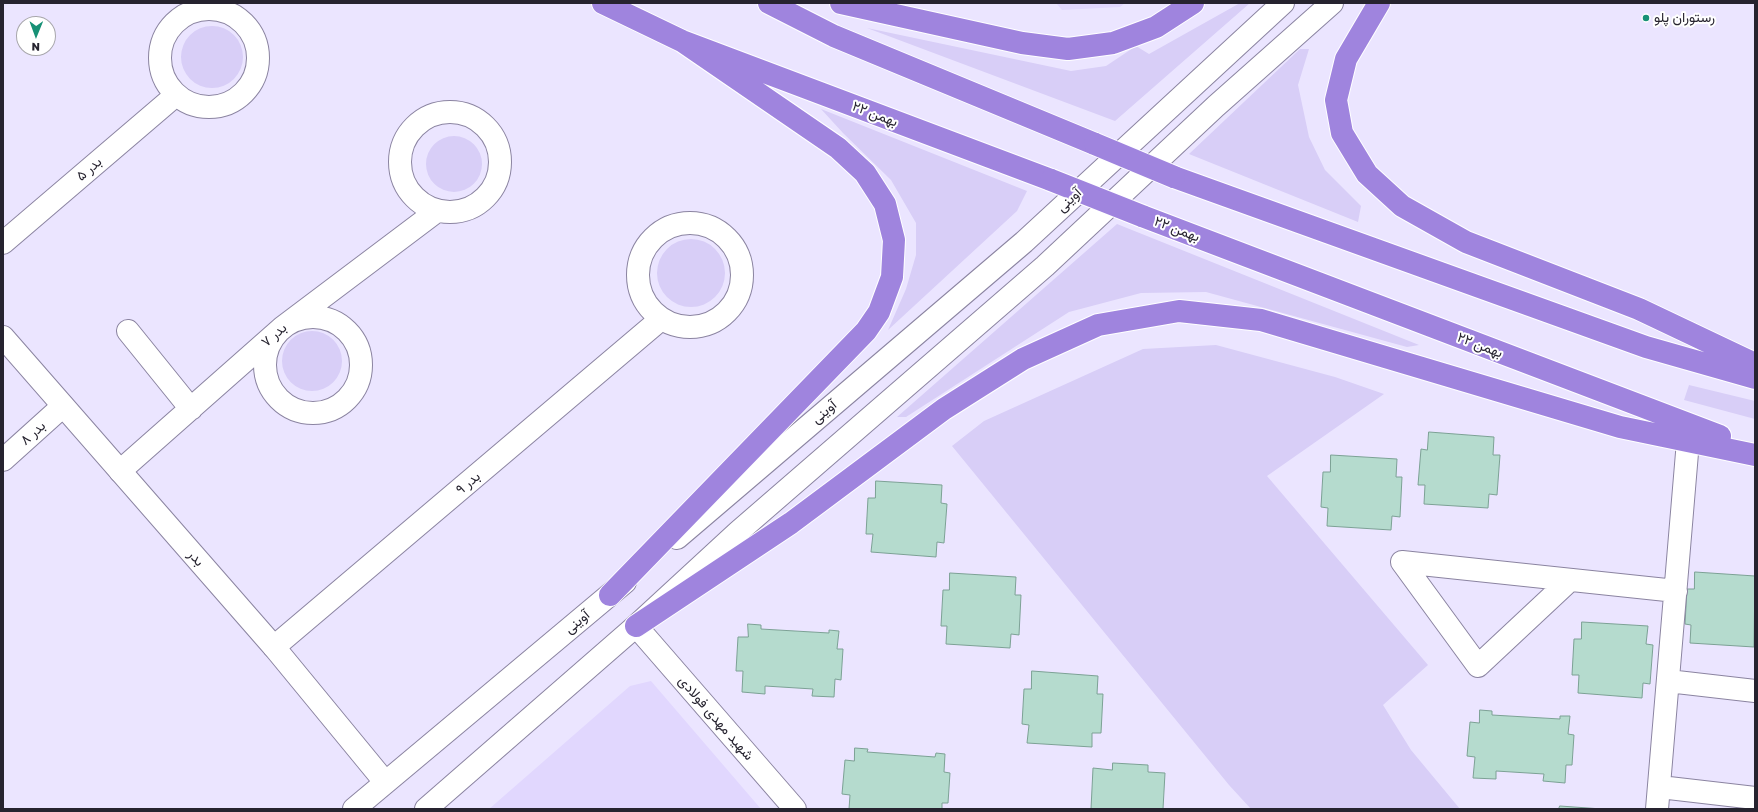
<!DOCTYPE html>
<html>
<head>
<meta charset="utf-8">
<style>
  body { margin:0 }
  #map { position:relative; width:1758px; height:812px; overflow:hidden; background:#ebe5ff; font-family:"Golos Text",sans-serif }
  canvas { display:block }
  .frame { position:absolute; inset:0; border:4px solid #26232f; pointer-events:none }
  .north { position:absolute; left:16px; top:16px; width:40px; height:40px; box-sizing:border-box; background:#fff; border:1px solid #a8a7ac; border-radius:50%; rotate:181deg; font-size:11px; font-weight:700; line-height:16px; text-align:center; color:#26232f }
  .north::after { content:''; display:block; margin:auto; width:14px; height:18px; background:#179176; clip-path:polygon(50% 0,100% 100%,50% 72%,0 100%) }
</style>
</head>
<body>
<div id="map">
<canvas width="1758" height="812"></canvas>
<div class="frame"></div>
<div class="north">N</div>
</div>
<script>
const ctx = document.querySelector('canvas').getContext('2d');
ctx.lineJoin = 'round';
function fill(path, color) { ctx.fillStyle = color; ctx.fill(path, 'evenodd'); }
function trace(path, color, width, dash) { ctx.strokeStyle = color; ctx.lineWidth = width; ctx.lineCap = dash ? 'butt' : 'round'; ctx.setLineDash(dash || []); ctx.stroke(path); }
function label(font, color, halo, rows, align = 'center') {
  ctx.font = font + ' "Golos Text",Vazirmatn,sans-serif'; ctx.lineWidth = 4; ctx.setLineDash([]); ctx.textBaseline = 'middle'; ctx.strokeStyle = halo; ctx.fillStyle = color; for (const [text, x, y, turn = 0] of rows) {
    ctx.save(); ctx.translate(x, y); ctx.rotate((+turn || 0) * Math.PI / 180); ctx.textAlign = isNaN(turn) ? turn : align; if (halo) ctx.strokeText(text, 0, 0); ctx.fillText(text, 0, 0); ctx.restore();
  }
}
const built = new Path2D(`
  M1056,3H1125L1120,7L1062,10Z
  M651,681L761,809H489L630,686Z`);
const green = new Path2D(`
  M1240,3H1250L1115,121L867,28L1071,71L1106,66L1136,46L1149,54Z
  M181 57a31 31 0 1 1 62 0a31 31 0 1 1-62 0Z
  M1300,49H1309L1298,85L1309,137L1325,170L1361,206L1358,222L1189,154Z
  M821,109L1027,191L1017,211L888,330L906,289L916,255V223L891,180L843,133Z
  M426 164a28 28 0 1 1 56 0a28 28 0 1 1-56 0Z
  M1117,224L1419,345L1407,347L1206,292L1141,293L1069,312L906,417H897Z
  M657 273a34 34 0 1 1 68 0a34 34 0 1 1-68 0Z
  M282 361a30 30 0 1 1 60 0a30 30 0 1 1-60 0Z
  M1216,345L1335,377L1384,394L1267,476L1428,665L1383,705L1411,750L1460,809H1251L1229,785L952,446L984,421L1143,349Z
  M1689,385L1755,401V419L1684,400Z`);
const building = new Path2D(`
  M1429,432L1494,437L1493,455H1500L1497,495L1489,494L1488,508L1424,504L1425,485H1418L1421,449L1427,450Z
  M1331,455L1397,459L1396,477H1402L1400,517L1392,516L1391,530L1327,526L1328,508L1321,507L1323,472H1330Z
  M876,481L942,485L941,503L947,504L944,543L937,542L936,557L871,552L873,534H866L868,498H875Z
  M1695,572L1755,576L1754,647L1690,643L1691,625L1685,624L1687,589H1694Z
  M950,573L1016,577L1015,595H1021L1019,635L1011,634L1010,648L946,644L947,626H941L943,590H949Z
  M1582,622L1648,626L1646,644L1653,645L1650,684L1643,683L1642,698L1578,693L1579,675H1572L1574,639H1581Z
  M748,624L761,625V629L829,633V630L839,631L837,649H843L841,680L835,679L834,697L812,696L813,689L765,686V694L742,692L743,671H736L738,637H748Z
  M1032,671L1098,676L1097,694H1103L1101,733H1092V747L1027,743L1029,725L1022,724L1024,689H1031Z
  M1480,710L1492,711V715L1560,719V716H1570L1568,734L1574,735L1572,765H1566L1565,783L1543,781L1544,774L1496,771V779L1473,778L1475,757L1467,756L1470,722L1479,723Z
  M855,748L868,749L867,752L935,757L936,753L945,754L944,772L950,773L948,803H942V809H849L850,795L842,794L845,760L854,761Z
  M1113,763L1148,765V772L1165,773L1163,809H1091L1093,768L1112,770Z
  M1560,806L1602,809H1559Z`);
const street = new Path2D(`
  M160 58a49 49 0 1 1 98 0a49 49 0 1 1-98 0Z
  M400 162a50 50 0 1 1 100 0a50 50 0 1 1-100 0Z
  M638 275a52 52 0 1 1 104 0a52 52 0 1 1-104 0Z
  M3,243L176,95
  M265 365a48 48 0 1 1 96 0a48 48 0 1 1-96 0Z
  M128,331L191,409
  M3,460L63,406
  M120,471L283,327L437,211
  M1570,580L1478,666L1402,562L1676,591
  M636,626L795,809
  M274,647L661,319
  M1668,681L1755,691
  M1660,787L1755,798
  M1657,809L1688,441`);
const secondary = new Path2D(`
  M3,337L274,647L385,782
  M677,538L1024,242L1283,3
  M354,809L625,582
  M426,809L636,626L738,532L1045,266L1216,106L1332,3`);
const highway = new Path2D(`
  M603,3L682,41L1051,180
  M769,3L834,36L1095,144
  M841,3L1022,43L1068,49L1113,43L1156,27L1193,3
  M1379,3L1346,59L1336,100L1342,133L1367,174L1402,206L1466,242L1639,309L1755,364
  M1174,177L1646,347L1755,378
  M1142,216L1720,436
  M610,595L866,331L879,312L892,277L894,240L885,204L865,173L838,148L682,41
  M636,626L791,523L944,409L1023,359L1098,325L1179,311L1261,320L1620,427L1755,455`);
const highwayBridge = new Path2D(`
  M1095,144L1174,177
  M1051,180L1142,216`);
const markers = [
  [1646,18,4,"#179176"]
];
const poiNames = [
  ["رستوران پلو",1654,18]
];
const streetNames = [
  ["۲۲ بهمن",875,114,21],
  ["بدر ۵",89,169,-41],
  ["آوینی",1069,200,-43],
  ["۲۲ بهمن",1177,229,21],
  ["بدر ۷",274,335,-41],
  ["۲۲ بهمن",1480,345,21],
  ["آوینی",824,412,-40],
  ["بدر ۸",33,433,-42],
  ["بدر ۹",468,483,-40],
  ["بدر",196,558,49],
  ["آوینی",577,622,-40],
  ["شهید مهدی فولادی",716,718,49]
];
fill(built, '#e1d7fe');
fill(green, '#d8cef7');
fill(building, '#b5dbce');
trace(building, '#7ca195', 1);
trace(street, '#8b84a1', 24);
trace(secondary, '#8b84a1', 24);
trace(highway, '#fff', 24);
trace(street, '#fff', 22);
trace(secondary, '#fff', 22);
trace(highway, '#9f84de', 22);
trace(highwayBridge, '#fff', 24, []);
trace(highwayBridge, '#9f84de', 22);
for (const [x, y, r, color] of markers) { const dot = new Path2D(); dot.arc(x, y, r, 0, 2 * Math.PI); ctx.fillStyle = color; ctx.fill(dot); trace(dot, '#fff', 1.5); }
label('14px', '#26232f', '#fff', poiNames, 'left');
label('14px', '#26232f', '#fff', streetNames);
</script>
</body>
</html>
